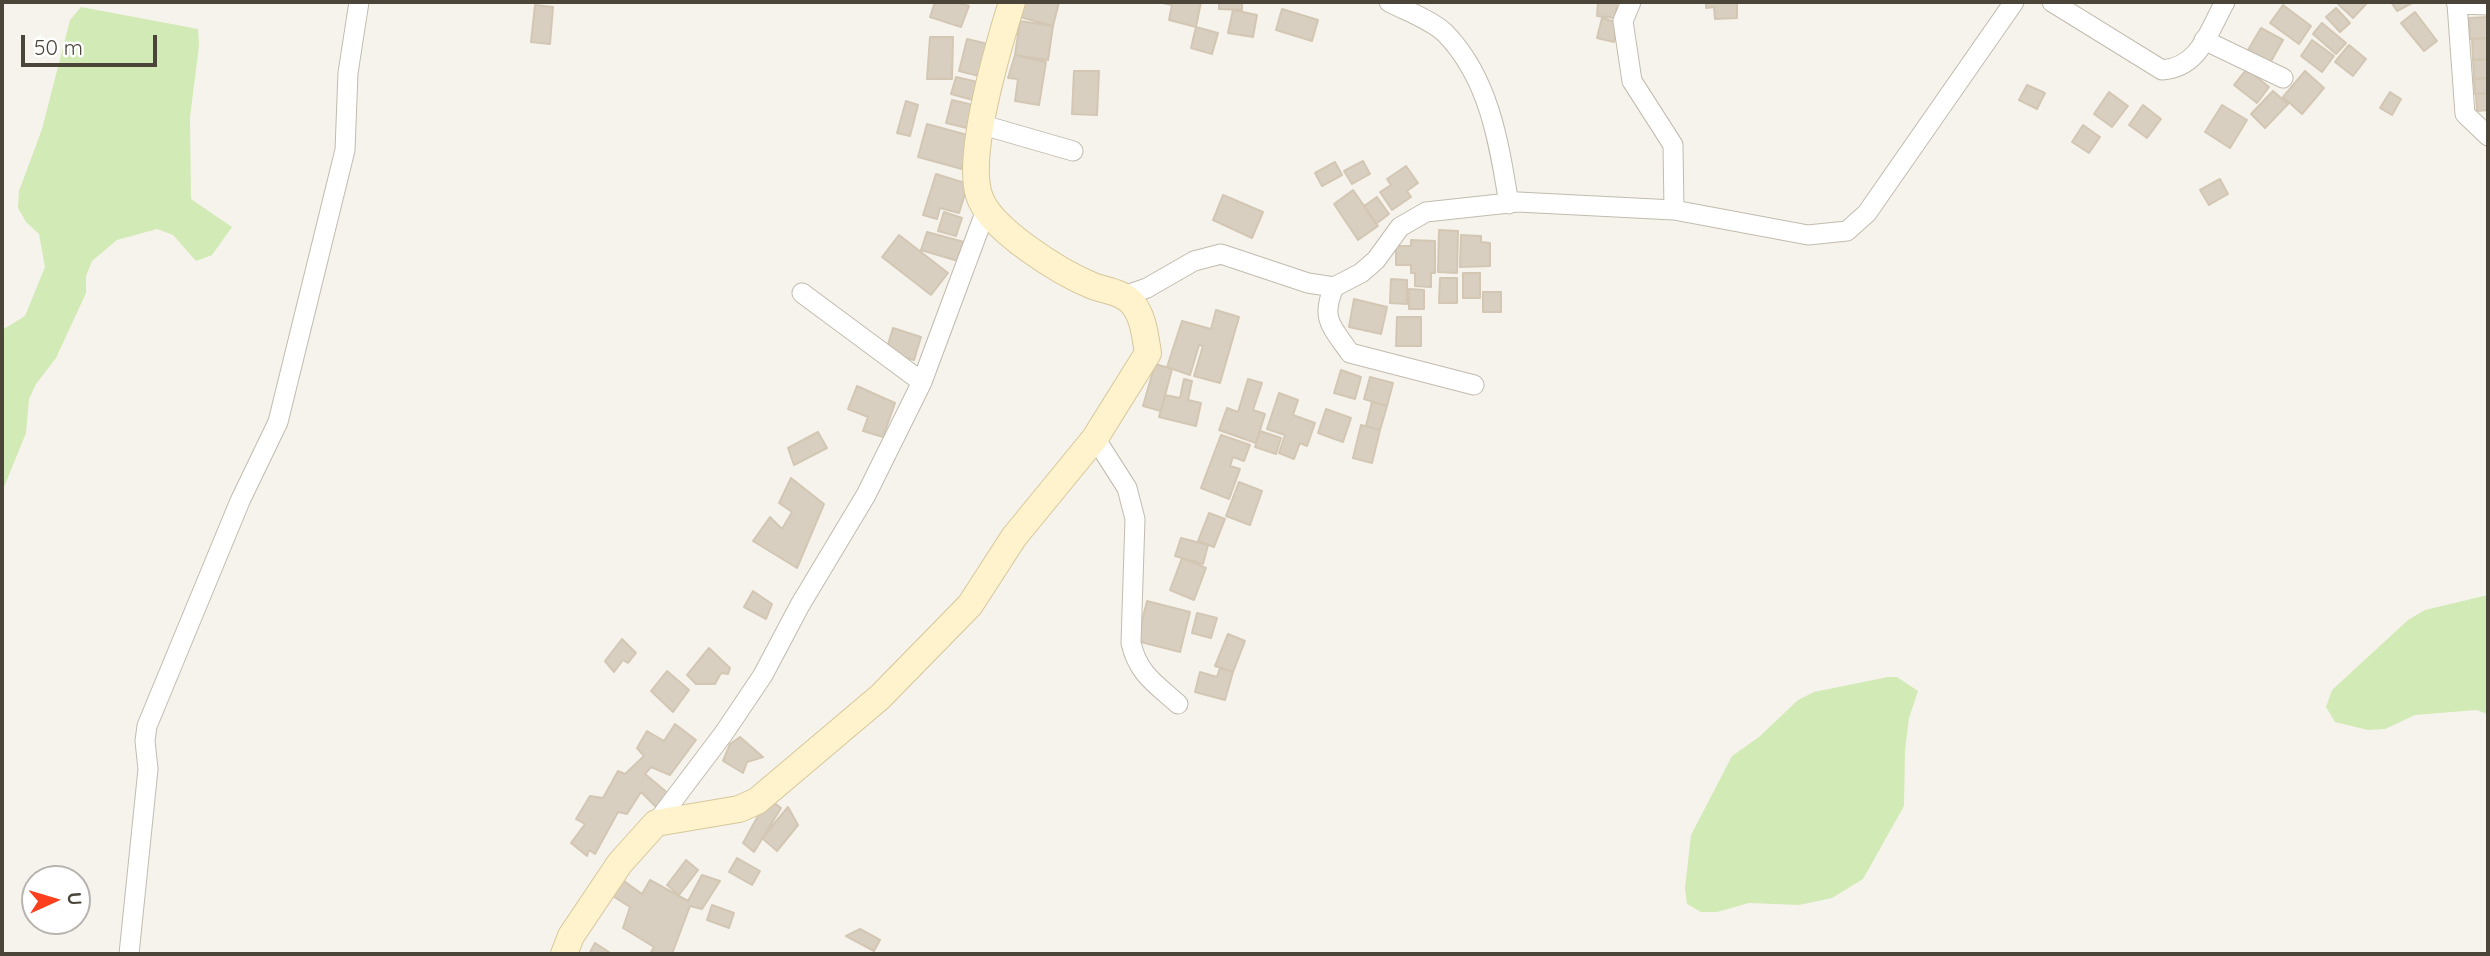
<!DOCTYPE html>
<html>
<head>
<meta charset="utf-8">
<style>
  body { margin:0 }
  #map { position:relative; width:2490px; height:956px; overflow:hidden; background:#f6f3ec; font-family:Quicksand,sans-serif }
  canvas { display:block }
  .frame { position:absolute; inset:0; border:4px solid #4b4439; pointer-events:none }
  .north { position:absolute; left:21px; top:865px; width:70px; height:70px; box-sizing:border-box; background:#fff; border:2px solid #b7b4b0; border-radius:50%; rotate:86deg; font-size:19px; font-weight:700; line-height:28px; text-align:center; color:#4b4439 }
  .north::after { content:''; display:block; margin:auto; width:24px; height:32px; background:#fc3f1d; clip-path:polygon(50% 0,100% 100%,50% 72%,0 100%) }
  .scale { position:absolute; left:21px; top:35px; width:136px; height:32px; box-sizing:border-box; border:4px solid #4b4439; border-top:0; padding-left:9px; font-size:21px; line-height:24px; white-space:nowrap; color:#4b4439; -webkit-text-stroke:5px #fff; paint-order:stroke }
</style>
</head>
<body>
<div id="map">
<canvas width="2490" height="956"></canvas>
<div class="frame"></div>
<div class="north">U</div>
<div class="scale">50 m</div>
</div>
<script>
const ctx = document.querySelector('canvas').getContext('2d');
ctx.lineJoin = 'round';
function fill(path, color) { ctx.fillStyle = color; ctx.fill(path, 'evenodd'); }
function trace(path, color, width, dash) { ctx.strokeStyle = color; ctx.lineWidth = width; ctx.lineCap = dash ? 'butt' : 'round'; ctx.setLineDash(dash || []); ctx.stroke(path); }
const green = new Path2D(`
  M81,7L198,29L199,46L190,117L191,199L232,227L212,255L196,261L173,235L157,229L117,240L92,261L86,276V293L56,358L36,384L29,399L26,433L2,492V330L25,316L45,267L39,234L26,222L18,208L19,191L42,129L70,20Z
  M2488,595V714L2476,710L2415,715L2385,729L2368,730L2335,722L2326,707L2332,690L2408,620L2425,610Z
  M1888,677H1897L1918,691L1909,718L1905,750L1904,806L1863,879L1832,898L1799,905L1749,903L1717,912H1701L1687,904L1685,888L1691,835L1732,756L1759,737L1798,700L1814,692Z`);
const building = new Path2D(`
  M935,2H956L969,6L961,27L930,17Z
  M1024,2H1059L1053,26L1020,17Z
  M1158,2H1201L1196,27L1169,20L1172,5Z
  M1219,2H1242V10L1219,9Z
  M1598,2H1617L1615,18L1597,16Z
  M1706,2H1737V18L1715,19L1714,7L1706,8Z
  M2336,2H2368L2353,18Z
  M2391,2H2414L2397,11Z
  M535,5L553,7L550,44L531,42Z
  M2283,5L2311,26L2299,44L2270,23Z
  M2336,8L2350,23L2340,32L2326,17Z
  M1282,9L1318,20L1312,41L1276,30Z
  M1233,10L1257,15L1253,37L1228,33Z
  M2415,12L2437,41L2424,51L2401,23Z
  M2488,17V38L2470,39L2469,18Z
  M1602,18L1619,23L1614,42L1597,38Z
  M1020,21L1053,26L1048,60L1015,55Z
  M2322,23L2346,43L2336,54L2313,34Z
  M1196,27L1218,33L1212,54L1191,48Z
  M2261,28L2283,40L2270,63L2248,50Z
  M930,37H953L952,79H927Z
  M2488,38V59L2473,60L2472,39Z
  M967,39L992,45L983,77L959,71Z
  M2312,40L2334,56L2322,72L2301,56Z
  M2349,45L2366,59L2353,76L2335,62Z
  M1015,55L1046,62L1039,105L1015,101L1018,79L1008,78Z
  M2488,59V78L2474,79L2473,60Z
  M2247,69L2269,87L2257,103L2234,85Z
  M1074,71H1099L1097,115L1072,114Z
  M2305,71L2324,88L2302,114L2283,97Z
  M956,77L982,83L977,101L951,94Z
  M2488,78V93L2475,94L2474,79Z
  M2027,85L2045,93L2037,109L2019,100Z
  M2273,91L2288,104L2265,128L2251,114Z
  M2109,92L2128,106L2112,127L2094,114Z
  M2390,92L2401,99L2392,115L2380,108Z
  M2488,93V110L2477,111L2476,94Z
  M952,100L977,106L971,129L946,123Z
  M906,101L918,105L910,136L897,133Z
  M2143,105L2161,119L2147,138L2129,125Z
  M2222,105L2247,120L2230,148L2205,132Z
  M927,124L971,136L962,169L918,157Z
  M2083,125L2100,137L2089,153L2072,142Z
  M1363,161L1370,174L1352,184L1344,171Z
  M1335,162L1342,175L1322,186L1315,173Z
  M1406,166L1418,183L1407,191L1411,197L1392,210L1380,192L1391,185L1387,179Z
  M936,174L968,184L959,213L940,208L937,219L923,215Z
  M2220,179L2228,194L2209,205L2200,190Z
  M1353,190L1378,226L1358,240L1334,204Z
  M1223,195L1263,212L1252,238L1213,220Z
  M1377,197L1389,214L1376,224L1364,206Z
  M944,212L962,218L956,236L938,231Z
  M1439,230L1458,231L1457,273L1438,272Z
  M927,232L964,242L958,261L921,250Z
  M899,235L948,273L931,295L882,257Z
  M1461,235L1481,236V242L1490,243V266L1460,267Z
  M1411,240L1435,241V273H1431V287L1415,286V273H1411V265H1396V246H1411Z
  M1463,273H1480V298H1463Z
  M1440,278H1457V303H1439Z
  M1391,279L1407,280V304L1390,303Z
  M1409,289L1424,290V309H1409Z
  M1483,292H1501V312H1483Z
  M1354,299L1387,307L1381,334L1349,327Z
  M1216,310L1239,317L1220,383L1194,376L1203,346L1199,345L1190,375L1167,367L1182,321L1211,329Z
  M1397,317H1421V346H1396Z
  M893,328L921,337L914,360L886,351Z
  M1155,364L1172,369L1161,411L1143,406Z
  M1341,370L1361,377L1355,399L1334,393Z
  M1370,377L1393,383L1387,406L1364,399Z
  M1184,379L1192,381L1188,400L1201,403L1196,426L1159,417L1165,395L1180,398Z
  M1248,379L1262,383L1253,410L1265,414L1256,443L1219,430L1227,408L1238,412Z
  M857,386L895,403L883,437L863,431L868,417L848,409Z
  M1279,393L1298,400L1293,415L1315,423L1307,446L1300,443L1294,459L1279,453L1285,435L1267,429Z
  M1372,402L1387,406L1380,430L1366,426Z
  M1326,409L1351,418L1343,442L1318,433Z
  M1361,425L1380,430L1372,463L1353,458Z
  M1260,431L1281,438L1276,454L1255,447Z
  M818,432L827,448L794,465L788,448Z
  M1221,435L1250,445L1244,461L1233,457L1230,466L1240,469L1229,499L1201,488Z
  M791,478L824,504L797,568L753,541L770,517L782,529L792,512L779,503Z
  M1239,482L1262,491L1250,525L1226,516Z
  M1209,513L1225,519L1214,547L1198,541Z
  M1181,538L1208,545L1203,564L1175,556Z
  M1182,558L1206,568L1194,600L1170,590Z
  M753,591L772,604L766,619L744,607Z
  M1147,601L1190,612L1180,652L1137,641Z
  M1197,613L1217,618L1211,638L1192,633Z
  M1228,634L1245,641L1233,672L1215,666Z
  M622,639L636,653L628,663L623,660L614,672L605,661Z
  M709,648L730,668L728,674L721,673L715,684H696L687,675Z
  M1220,668L1233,672L1225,700L1195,692L1200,672L1217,677Z
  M667,671L689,690L673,712L651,691Z
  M675,724L696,740L670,775L651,767L645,774L670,795L659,810L641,792L627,814L618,812L595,854L589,850L587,856L571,843L585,824L576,819L590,796L603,798L618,771L625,774L644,756L637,748L647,731L664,741Z
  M740,737L763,757L747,762L743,773L723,761L730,744Z
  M768,798L781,808L754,852L743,843Z
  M788,807L798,825L777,851L762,838Z
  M737,858L760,871L752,885L729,872Z
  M686,860L698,870L679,895L667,885Z
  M702,875L720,881L702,909L690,906L672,954H650L654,947L623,928L630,907L611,895L624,881L642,894L650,880L688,901Z
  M712,905L734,913L729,928L707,920Z
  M860,929L880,940L874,951L846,936Z
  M595,943L609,952L608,954H589Z`);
const street = new Path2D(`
  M1389,2C1406,11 1432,20 1446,34C1490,80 1499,144 1509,204
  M1631,2L1623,21L1632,81L1673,145L1674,210
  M2052,2L2162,70C2200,67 2208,32 2225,2
  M2456,2L2457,4L2488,5
  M2457,4L2465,114L2488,136
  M2204,40L2283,78
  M983,125L1073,151
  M1334,287C1320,319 1332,327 1350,353L1474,385
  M802,293L922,382
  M1124,296L1147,288L1194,261L1221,254L1308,283L1334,287L1361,273L1376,260L1400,227L1426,212L1518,202L1674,210L1808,235L1847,231L1867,213L2014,2
  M1095,438L1127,488L1135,519L1131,643C1138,674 1156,684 1178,704
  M656,823L724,733L763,675L800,605L866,495L922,382L986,210
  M129,954L148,769L145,741L147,726L240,501L278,422L345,150L348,73L359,2`);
const secondary = new Path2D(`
  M564,954L571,936L620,863L656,823L739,809L757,801L880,697L970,605L1014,537L1095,438L1148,353C1145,336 1144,317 1132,303C1122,292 1107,291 1093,286C1061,273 989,229 979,195C966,154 999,44 1012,2`);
fill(green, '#d2eab5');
fill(building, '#d8cfc1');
trace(building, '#d3c7b4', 2);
trace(street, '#c2bbae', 21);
trace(secondary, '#d6c79b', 28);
trace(street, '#fff', 19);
trace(secondary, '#fff3cd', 26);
</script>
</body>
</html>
